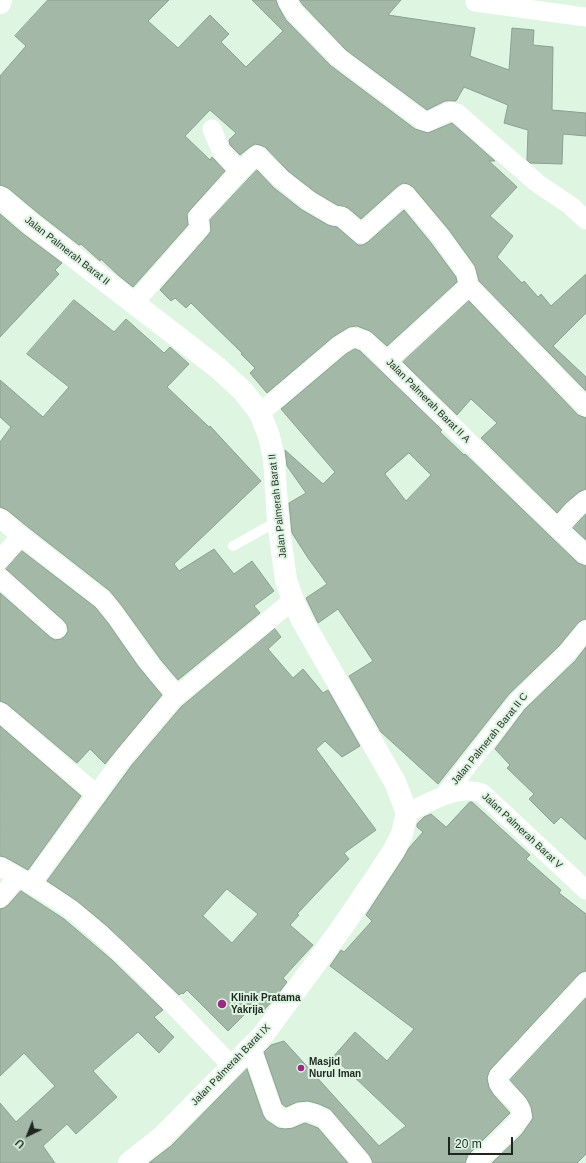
<!DOCTYPE html>
<html>
<head>
<meta charset="utf-8">
<style>
  body { margin:0 }
  #map { position:relative; width:586px; height:1163px; overflow:hidden; background:#def5e2; font-family:Arial,sans-serif }
  canvas { display:block }
  .north { position:absolute; left:8px; top:1115px; width:40px; height:40px; -webkit-text-stroke:3px #def5e2; paint-order:stroke; rotate:223deg; font-size:11px; font-weight:700; line-height:16px; text-align:center; color:#1d261f }
  .north::after { content:''; display:block; margin:auto; width:14px; height:18px; background:#1d261f; clip-path:polygon(50% 0,100% 100%,50% 72%,0 100%) }
  .scale { position:absolute; left:448px; top:1137px; width:65px; height:18px; box-sizing:border-box; border:2px solid #1d261f; border-top:0; padding-left:5px; font-size:12px; line-height:14px; white-space:nowrap; color:#1d261f; -webkit-text-stroke:3px #def5e2; paint-order:stroke }
</style>
</head>
<body>
<div id="map">
<canvas width="586" height="1163"></canvas>
<div class="north">U</div>
<div class="scale">20 m</div>
</div>
<script>
const ctx = document.querySelector('canvas').getContext('2d');
ctx.lineJoin = 'round';
function fill(path, color) { ctx.fillStyle = color; ctx.fill(path, 'evenodd'); }
function trace(path, color, width, dash) { ctx.strokeStyle = color; ctx.lineWidth = width; ctx.lineCap = dash ? 'butt' : 'round'; ctx.setLineDash(dash || []); ctx.stroke(path); }
function label(font, color, halo, rows, align = 'center') {
  ctx.font = font + ' Arial,sans-serif'; ctx.lineWidth = 4; ctx.setLineDash([]); ctx.textBaseline = 'middle'; ctx.strokeStyle = halo; ctx.fillStyle = color; for (const [text, x, y, turn = 0] of rows) {
    ctx.save(); ctx.translate(x, y); ctx.rotate((+turn || 0) * Math.PI / 180); ctx.textAlign = isNaN(turn) ? turn : align; if (halo) ctx.strokeText(text, 0, 0); ctx.fillText(text, 0, 0); ctx.restore();
  }
}
const building = new Path2D(`
  M48,0H169L148,21L178,48L210,15L229,34L221,42L246,67L283,31L252,0H276L278,6L286,20L331,66L415,129L428,133L452,123L495,161H489L517,187L490,216L513,236L497,257L522,283L524,281L538,297L541,294L551,306L586,274V313L553,346L586,377V391L479,281L475,266L449,230L413,187L408,184L403,183L398,186L361,219L348,208L337,205L315,192L288,171L265,147L260,145L255,144L250,147L240,155L230,145L229,140L236,133L210,110L185,136L210,160L212,157L225,171L190,210L187,214L188,225L133,287L118,275L101,259L100,261L81,244L79,245L38,213L8,188L0,185V76L26,46L15,36Z
  M300,0H401L388,15L475,28L470,56L509,70L512,28L534,30L533,45L553,47L552,110L586,113V136L563,134L562,164L530,163L527,160L528,130L504,123L508,105L464,87L456,101H445L427,110L346,50L303,5Z
  M257,170L274,188L302,210L328,225L337,227L358,245H363L368,242L404,210L431,243L456,277L457,282L387,346L370,331L357,326L349,327L333,337L267,393L250,373L255,368L241,354L242,353L191,303L186,308L175,298L171,301L160,290L208,235L211,231L210,220Z
  M0,214L22,233L62,263L55,270L59,274L0,337Z
  M74,300L114,332L126,319L164,353L170,347L189,364L167,387L209,427L210,426L261,481L174,564L179,571L214,549L234,574L252,561L274,591L254,606L260,613L178,680L161,660L122,606L110,591L28,527L7,510L0,507V442L11,427L0,417V380L43,417L69,387L27,354Z
  M469,301L578,415L586,418V489L579,492L566,503L557,513L481,438L497,423L471,399L457,415L403,362Z
  M355,349L360,351L442,430L440,432L464,455L465,454L551,537L578,563L586,566V619L582,620L578,623L559,646L509,694L438,784L381,732L349,676L373,661L338,609L318,623L306,598L327,584L308,558L292,533L289,503L306,493L287,466L285,450L323,484L335,472L281,409L346,354ZM409,453L431,475L406,501L385,474Z
  M586,514V540L573,528Z
  M22,551L95,607L108,623L138,666L162,695L105,764L90,749L77,763L7,704L0,701V593L50,637L55,640L61,639L65,636L68,631L67,625L64,621L6,569Z
  M275,629L281,637L268,649L293,678L303,669L323,693L328,690L360,746L342,757L325,741L316,749L376,830L344,853L349,859L297,914L299,915L290,925L313,945L283,978L287,982L274,999L263,1011L256,1003L228,1031L187,990L183,994L182,993L179,995L107,926L77,901L47,881L132,765L181,707ZM227,889L258,914L232,943L203,916Z
  M586,647V840L561,817L554,824L529,799L534,794L507,768L510,765L495,749L525,709L575,661Z
  M0,726L81,796L28,870L5,857L0,856Z
  M470,802H472L530,855L526,859L561,890L559,893L586,914V971L582,972L578,975L490,1070L487,1078L489,1087L493,1094L510,1113L468,1155L465,1163H373L370,1156L330,1109L319,1104L308,1101L297,1102L286,1107L282,1104L264,1052L271,1045L284,1041L379,1146L406,1126L333,1057L355,1032L387,1061L414,1029L330,966L341,950L344,952L372,921L366,915L404,857L409,848L423,832L417,827V824L424,817L431,814L446,827Z
  M21,891L64,919L112,960L163,1010L154,1017L174,1037L159,1053L138,1032L93,1071L117,1097L76,1134L67,1124L43,1146L55,1163H0V1103L16,1122L55,1086L24,1053L0,1076V909L4,908L8,905Z
  M586,998V1154L577,1163H492L522,1134L533,1118L531,1107L527,1099L510,1080Z
  M247,1069L263,1115L266,1120L278,1128L285,1129L293,1128L305,1123L318,1128L348,1163H149L171,1146Z`);
const service = new Path2D(`
  M233,546L278,521`);
const minor = new Path2D(`
  M287,0L294,12L339,58L422,120L427,122L450,111L457,113L537,183L571,206L586,220
  M475,2L586,17
  M240,171L257,155L281,179L309,201L334,216H341L361,234L405,194L440,236L466,272L469,286
  M134,303L200,228L198,217L240,171L221,151L212,129
  M387,361L469,286L586,407
  M260,413L340,345L354,337L366,341L525,497L586,555
  M0,518L21,536L102,599C113,610 121,623 130,636C144,657 159,677 177,695
  M558,529L573,511L586,500
  M0,560L21,536
  M0,578L57,629
  M0,712L97,795
  M444,796L517,702L567,653L586,630
  M407,813C428,803 459,784 482,793L586,890
  M0,867C27,882 56,897 80,917C135,962 182,1015 232,1066
  M31,884L123,758L173,699L293,600
  M0,898L18,877
  M251,1047L273,1111C292,1127 288,1113 304,1112C311,1111 319,1116 325,1119L362,1163
  M476,1163L514,1126L522,1116C521,1097 496,1092 498,1077L586,982`);
const tertiary = new Path2D(`
  M0,3L1,0
  M0,197L30,223L218,368L243,391L260,413L269,436L274,458L278,521L286,580L293,600L302,620L395,782L407,813L402,834L394,850L375,879L341,929L263,1035L162,1137L129,1163`);
const markers = [
  [222,1004,5,"#9c2884"],
  [301,1068,4,"#9c2884"]
];
const streetNames = [
  ["Jalan Palmerah Barat II",67,251,38],
  ["Jalan Palmerah Barat II A",428,401,45],
  ["Jalan Palmerah Barat II",278,506,-96],
  ["Jalan Palmerah Barat II C",490,739,-51],
  ["Jalan Palmerah Barat V",522,831,43],
  ["Jalan Palmerah Barat IX",231,1065,-46]
];
const poiNames = [
  ["Klinik Pratama",231,998],
  ["Yakrija",231,1010],
  ["Masjid",309,1062],
  ["Nurul Iman",309,1074]
];
fill(building, '#a3b8a7');
trace(building, '#8ba090', 1);
trace(service, '#fff', 10);
trace(minor, '#fff', 19);
trace(tertiary, '#fff', 22);
for (const [x, y, r, color] of markers) { const dot = new Path2D(); dot.arc(x, y, r, 0, 2 * Math.PI); ctx.fillStyle = color; ctx.fill(dot); trace(dot, '#def5e2', 1.5); }
label('10px', '#1d261f', '#def5e2', streetNames);
label('bold 10px', '#1d261f', '#def5e2', poiNames, 'left');
</script>
</body>
</html>
